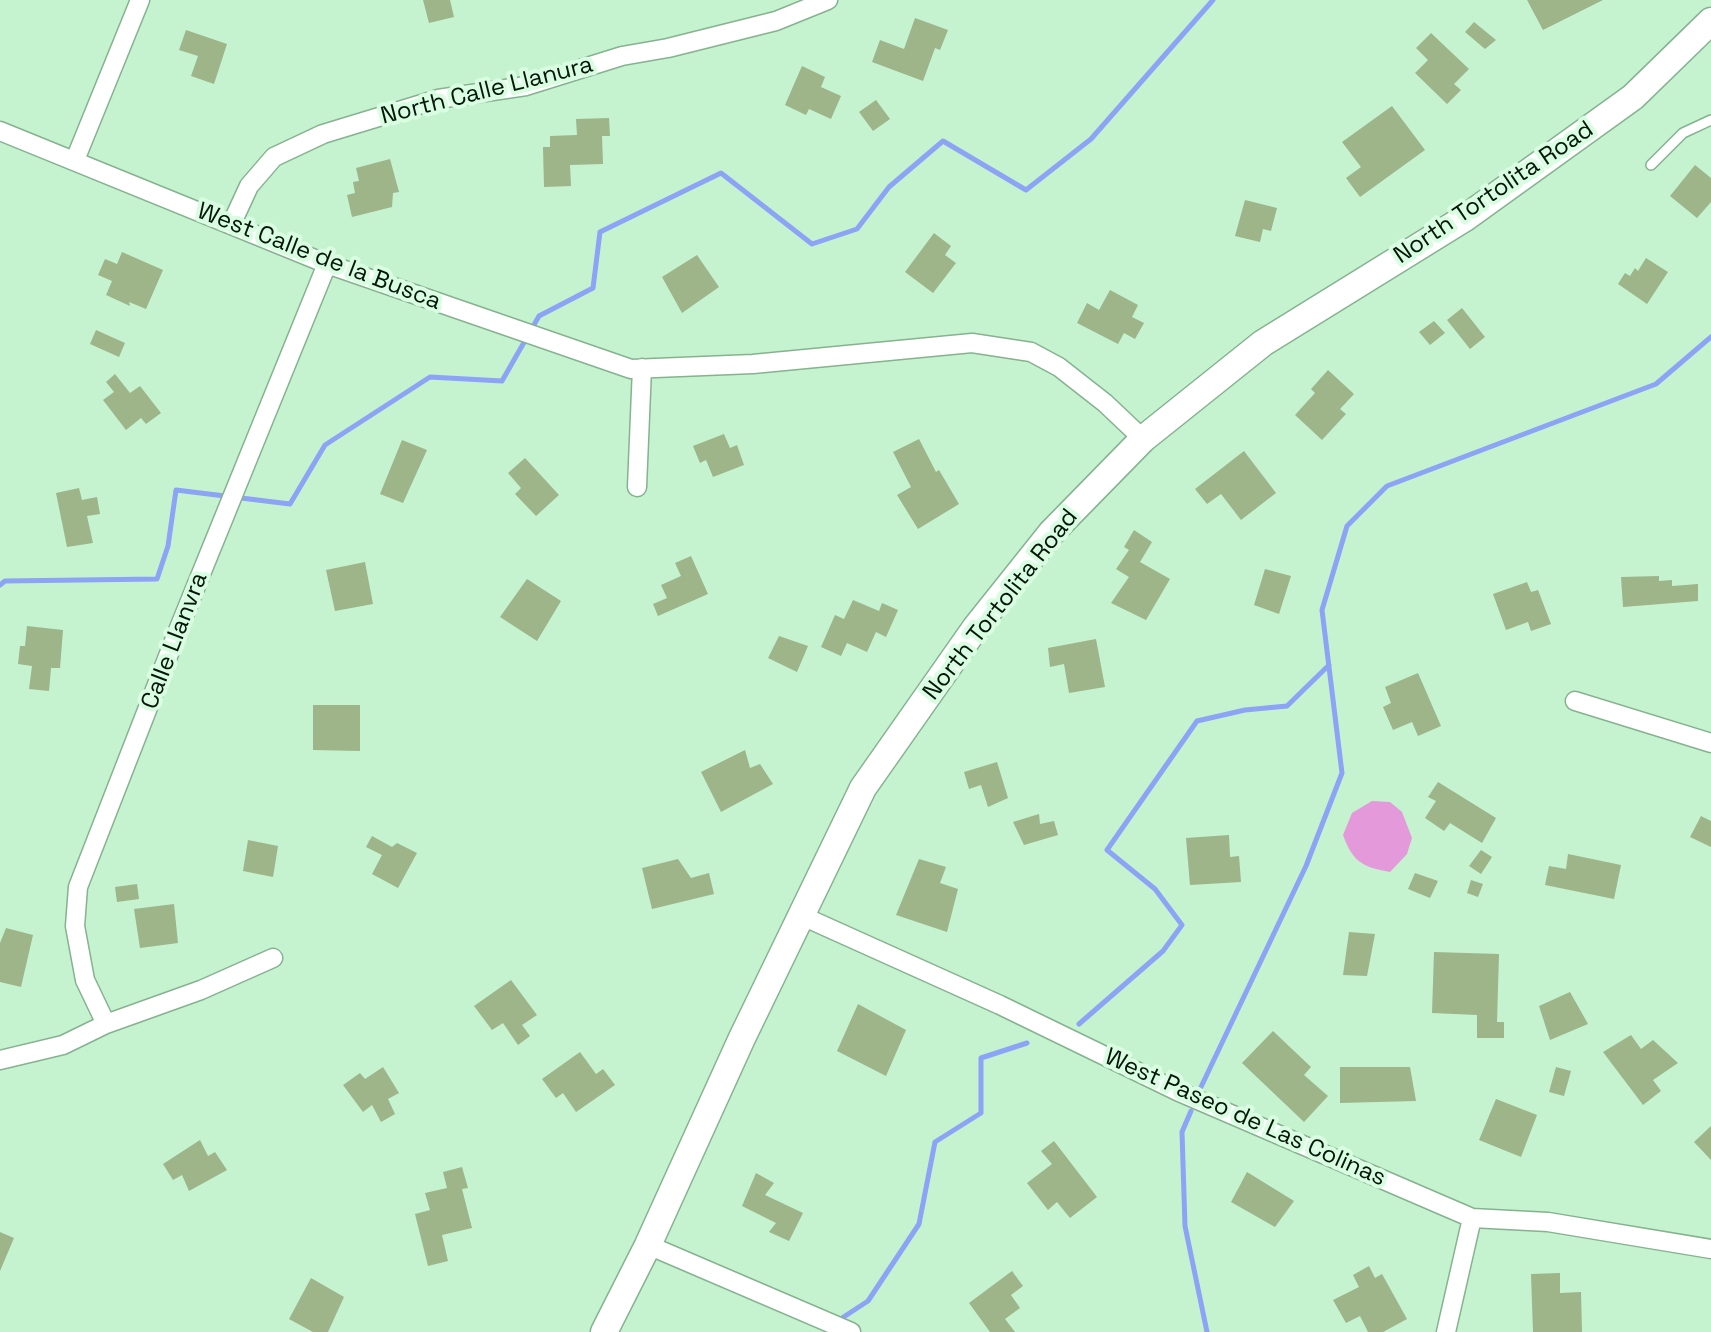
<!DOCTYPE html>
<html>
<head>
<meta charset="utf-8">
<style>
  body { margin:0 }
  canvas { display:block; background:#c5f2cf }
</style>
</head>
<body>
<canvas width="1711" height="1332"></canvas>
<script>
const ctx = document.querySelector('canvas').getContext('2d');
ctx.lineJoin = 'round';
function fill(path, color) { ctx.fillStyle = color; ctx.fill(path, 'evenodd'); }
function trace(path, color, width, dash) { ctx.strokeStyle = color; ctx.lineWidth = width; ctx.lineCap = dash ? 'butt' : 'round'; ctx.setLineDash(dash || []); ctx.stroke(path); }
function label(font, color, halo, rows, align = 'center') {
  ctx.font = font + ' "Space Grotesk",sans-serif'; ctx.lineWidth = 8; ctx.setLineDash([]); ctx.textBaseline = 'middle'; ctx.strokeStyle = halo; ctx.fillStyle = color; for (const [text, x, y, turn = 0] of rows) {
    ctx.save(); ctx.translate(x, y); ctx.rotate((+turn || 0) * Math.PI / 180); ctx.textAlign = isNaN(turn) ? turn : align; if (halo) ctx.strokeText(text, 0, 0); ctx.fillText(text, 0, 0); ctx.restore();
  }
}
const green = new Path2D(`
  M1372,801L1390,802L1402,812L1412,838L1407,854L1390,872C1362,867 1353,862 1343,835L1352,813Z`);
const stream = new Path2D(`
  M0,585L5,581L157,579L168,546L176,490L290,504L325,445L430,377L502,381L539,316L593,288L600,232L721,173L812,244L857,229L889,187L943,141L1026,190L1091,139L1213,0
  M1079,1024L1163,951L1182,925L1155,889L1107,850L1197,721L1245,710L1287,706L1329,665
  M1201,1087L1306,866L1342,773L1322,610L1347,526L1387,486L1656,384L1711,337
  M1191,1111L1182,1132L1185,1226L1207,1332
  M839,1320L868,1301L919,1224L935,1142L981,1113V1058L1027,1043`);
const building = new Path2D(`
  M423,0H450L454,17L429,23Z
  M1527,0H1603L1543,30Z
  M915,18L948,30L940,50L935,48L923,81L872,62L880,40L904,49Z
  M1474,22L1496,40L1485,49L1465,32Z
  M186,30L227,44L214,84L191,76L198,56L179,50Z
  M1431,33L1469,69L1454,84L1461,90L1447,104L1415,73L1428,60L1416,48Z
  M802,66L825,77L821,87L841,96L831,119L809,109L806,115L785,105Z
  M876,100L890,119L873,131L859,112Z
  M1392,106L1425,150L1360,197L1346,178L1361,167L1342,142Z
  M609,118L610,136H602L603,164L570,165L571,186L544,187L543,147H550V136L577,135L576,119Z
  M390,159L399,192L393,193L392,207L352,217L347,195L355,193L353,182L359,181L356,168Z
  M1695,165L1711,178V202L1697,218L1670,196Z
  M1245,200L1277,208L1271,231L1263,229L1260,242L1235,236Z
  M934,233L951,246L945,255L956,263L933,293L905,272Z
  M122,252L163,270L146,309L129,302L130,306L106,295L112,281L98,275L105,259L117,264Z
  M697,255L719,287L682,313L662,277Z
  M1646,258L1668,272L1647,304L1618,284L1625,273L1630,276L1635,268L1638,271Z
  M1110,290L1138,305L1132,317L1144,323L1135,339L1124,333L1118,344L1077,323L1087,303L1099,310Z
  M1462,308L1485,337L1470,349L1447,320Z
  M1434,321L1445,333L1430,345L1419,332Z
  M96,330L125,343L119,357L90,344Z
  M1328,370L1354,394L1340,409L1346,414L1322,440L1295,415L1315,393L1311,389Z
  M115,374L130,393L140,386L161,413L146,424L141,418L126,430L103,400L114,392L106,382Z
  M724,434L730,448L737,445L744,465L713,477L706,460L700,463L693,446Z
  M919,439L936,472L939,470L959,504L918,529L897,495L911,487L893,452Z
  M402,440L427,450L403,503L380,494Z
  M1244,451L1276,493L1241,520L1221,494L1207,504L1195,489Z
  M525,458L559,495L536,516L515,494L521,488L508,473Z
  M79,488L82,500L97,497L100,514L87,516L93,543L67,547L56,493Z
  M1134,530L1152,542L1140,562L1170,579L1146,620L1111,603L1129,577L1116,569L1129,550L1124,547Z
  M691,556L708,594L658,616L653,604L667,598L661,585L681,576L675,563Z
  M365,562L373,604L335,611L326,570Z
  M1265,569L1291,576L1279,614L1254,605Z
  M1659,576V581L1672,580V586L1698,584V601L1623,607L1621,577Z
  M527,579L561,601L537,641L500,617Z
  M1527,582L1531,592L1538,590L1551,624L1531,631L1528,622L1506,630L1493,594Z
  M853,600L879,611L882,603L898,610L886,637L876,632L867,652L847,643L841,656L821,647L835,615L844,619Z
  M27,626L63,630L60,668H51L49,691L29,689L32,666L18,664L20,646H25Z
  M779,636L808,646L797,672L768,658Z
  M1096,639L1105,687L1069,693L1064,664L1050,667L1048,648Z
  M1418,673L1441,726L1418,736L1412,722L1393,730L1383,707L1391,703L1385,687Z
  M313,705H360V751L313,750Z
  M745,750L750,768L760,764L773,784L721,812L701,772Z
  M997,762L1008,798L988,807L981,785L969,789L964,772Z
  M1438,782L1496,818L1482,843L1450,823L1444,831L1425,818L1436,801L1428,797Z
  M1039,814L1040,824L1054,821L1058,835L1024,845L1013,822Z
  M1701,816L1711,821V847L1690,837Z
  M1229,835L1230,857L1239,856L1241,882L1190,885L1186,838Z
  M372,836L392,847L397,843L417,853L398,888L372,874L382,855L366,847Z
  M248,840L278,846L273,877L243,871Z
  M1481,850L1492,857L1481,874L1469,866Z
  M1568,854L1621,865L1614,899L1545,885L1549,866L1566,869Z
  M678,859L691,878L709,873L714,894L652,909L642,868Z
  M919,859L946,867L940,883L958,889L947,932L896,915Z
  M1415,873L1438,881L1430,898L1408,889Z
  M1471,880L1483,884L1478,897L1467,893Z
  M137,884L139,899L117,902L115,887Z
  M174,904L178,943L140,948L134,909Z
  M6,928L33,935L21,987L0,982V943Z
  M1349,932L1375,934L1367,976L1343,975Z
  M1434,952L1499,954L1497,1022H1504V1038H1477V1015L1432,1013Z
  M511,980L537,1015L522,1025L530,1036L518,1045L503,1023L492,1030L474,1006Z
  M1570,992L1588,1024L1550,1040L1539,1006Z
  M858,1004L906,1030L886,1076L837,1051Z
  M1273,1031L1311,1067L1304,1075L1328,1096L1304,1122L1242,1063Z
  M1631,1035L1641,1049L1653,1040L1678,1063L1653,1080L1661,1091L1643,1105L1603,1052Z
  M580,1052L596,1074L603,1069L615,1085L576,1112L563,1093L556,1098L542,1079Z
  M383,1067L399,1093L388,1099L395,1114L381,1122L372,1105L363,1112L343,1085L360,1073L365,1079Z
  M1340,1067H1410L1416,1101L1340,1103Z
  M1556,1067L1571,1071L1564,1096L1549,1092Z
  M1496,1099L1537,1115L1521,1157L1479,1140Z
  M1711,1126V1160L1694,1142Z
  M200,1140L208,1156L215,1152L227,1170L189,1191L182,1175L173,1180L163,1164Z
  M1054,1141L1097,1197L1070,1218L1057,1202L1048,1210L1027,1183L1052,1164L1041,1151Z
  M462,1167L468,1188L462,1189L472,1228L442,1235L448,1261L428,1266L415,1214L430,1210L425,1193L447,1188L443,1172Z
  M1247,1172L1294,1201L1275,1227L1231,1202Z
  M756,1173L774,1183L765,1195L803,1213L789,1241L769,1232L776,1223L742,1206Z
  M0,1232L14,1238L0,1271Z
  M1369,1266L1375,1278L1382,1274L1407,1319L1383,1332H1368L1360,1316L1346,1323L1333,1300L1359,1287L1353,1275Z
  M1012,1271L1023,1286L1011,1295L1020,1308L1005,1319L1015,1332H990L969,1303Z
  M1560,1273V1293L1581,1292L1582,1332H1533L1531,1274Z
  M311,1278L344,1297L328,1332H313L289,1319Z`);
const lane = new Path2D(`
  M1651,165L1683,133L1711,120`);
const street = new Path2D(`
  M0,131L327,264L631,369L753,364L972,343L1031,352L1059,367L1105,403L1143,439
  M75,160L140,0
  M231,225L249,186L274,157L323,134L438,99L526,86L622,56L668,48L776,21L828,0
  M637,487L642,368
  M1575,701L1711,743
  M800,915L1000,1005L1177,1091L1472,1218L1548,1222L1711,1249
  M106,1024L85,980L75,926L78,887L179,628L327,264
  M0,1060L63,1045L106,1024L201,990L273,958
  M648,1245L851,1332
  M1446,1332L1472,1218`);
const secondary = new Path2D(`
  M604,1332L648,1245L742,1038L863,788L976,627L1051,533L1143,439L1263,343L1465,218L1633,97L1711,21`);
const streetNames = [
  ["North Calle Llanura",487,91,-14],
  ["North Tortolita Road",1494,193,-34],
  ["West Calle de la Busca",319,257,21],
  ["North Tortolita Road",1001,605,-52],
  ["Calle Llanvra",175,641,-69],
  ["West Paseo de Las Colinas",1245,1118,24]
];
fill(green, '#e499da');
trace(stream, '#8da3f5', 5);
fill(building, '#9db589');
trace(lane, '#86b290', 12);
trace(street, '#86b290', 21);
trace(secondary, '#86b290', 29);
trace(lane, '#fff', 9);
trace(street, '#fff', 18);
trace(secondary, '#fff', 26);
label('24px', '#06160b', '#d8fde0', streetNames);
</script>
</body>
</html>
